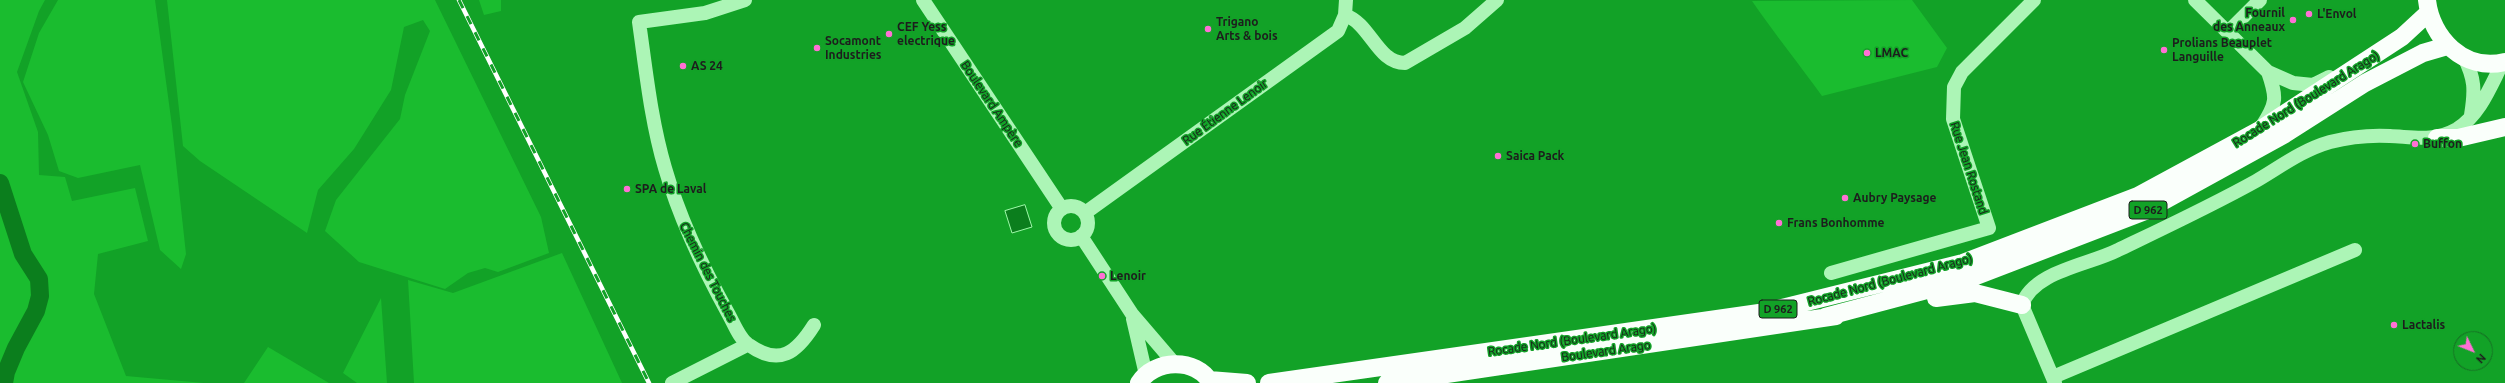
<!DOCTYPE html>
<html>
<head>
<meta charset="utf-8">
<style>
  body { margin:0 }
  #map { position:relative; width:2505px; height:383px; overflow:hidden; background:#12a227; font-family:Ubuntu,sans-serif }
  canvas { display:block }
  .north { position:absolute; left:2453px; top:331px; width:40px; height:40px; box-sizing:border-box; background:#12a227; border:1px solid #166d23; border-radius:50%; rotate:133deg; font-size:11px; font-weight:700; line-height:16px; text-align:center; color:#1d1d1d }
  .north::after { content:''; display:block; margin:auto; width:14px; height:18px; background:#ff70d5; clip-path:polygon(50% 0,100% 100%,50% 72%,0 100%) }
</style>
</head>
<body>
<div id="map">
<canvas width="2505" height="383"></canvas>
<div class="north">N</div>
</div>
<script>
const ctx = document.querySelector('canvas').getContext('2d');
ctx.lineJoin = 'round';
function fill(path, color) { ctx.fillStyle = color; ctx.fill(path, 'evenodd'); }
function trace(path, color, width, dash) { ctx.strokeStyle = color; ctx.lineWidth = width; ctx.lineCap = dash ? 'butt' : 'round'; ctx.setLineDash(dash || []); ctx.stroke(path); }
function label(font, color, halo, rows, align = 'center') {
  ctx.font = font + ' Ubuntu,sans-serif'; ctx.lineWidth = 3; ctx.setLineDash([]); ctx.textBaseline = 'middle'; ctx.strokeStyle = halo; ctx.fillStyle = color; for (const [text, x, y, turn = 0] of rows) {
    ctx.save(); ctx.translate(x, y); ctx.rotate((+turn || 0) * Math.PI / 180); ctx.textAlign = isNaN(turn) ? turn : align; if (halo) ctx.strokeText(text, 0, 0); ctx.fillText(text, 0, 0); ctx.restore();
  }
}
const green = new Path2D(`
  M0,0H45L39,11L17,72L38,132L39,175L65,177L72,201L135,188L148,241L98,254L94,294L126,376L204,383H0Z
  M58,0H155L172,126L186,254L181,269L160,250L140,165L78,178L59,171L48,135L23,82L39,33Z
  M167,0H435L541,217L549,253L498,272L485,268L468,273L445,289L359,262L325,231L336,200L400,119L405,95L430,31L423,20L404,27L391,90L354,149L318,190L307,233L200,161L183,146Z
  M479,0H501V11L484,15Z
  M1912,0L1947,48L1937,67L1822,96C1799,64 1774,33 1752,1Z
  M562,253L622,383H414L408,280L453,293Z
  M381,298L387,383H357L343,373Z
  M268,347L329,383H244Z`);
const water = new Path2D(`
  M1025,205L1032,227L1012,233L1005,211Z`);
const river = new Path2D(`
  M0,183L23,254L39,279L40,296L36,311L16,348L6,372L4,383`);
const minor = new Path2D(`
  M745,0L705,13L639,22C646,71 651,121 665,168C680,220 703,268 729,315C734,324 740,340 749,345C780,367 797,352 814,325
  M923,0L1062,209
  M2195,0L2268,72L2293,83L2313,85L2329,77
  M1345,15C1371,24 1377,63 1405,63L1465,28L1497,0
  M2228,32L2260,0
  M2464,57C2475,79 2475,90 2471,115
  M2262,126C2277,103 2277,98 2268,72
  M1054 223a17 17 0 1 1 34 0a17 17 0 1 1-34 0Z
  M1085,213L1338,31L1345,15L1346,0
  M1081,236L1132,314L1174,363
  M1831,273L1989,228L1953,119L1954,87L1962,72L2034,0
  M1133,319L1146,375
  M2053,377L2355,250
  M672,383L747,345
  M2055,383L2022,305C2033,271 2089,265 2118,250C2164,228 2211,206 2256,181C2280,167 2302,150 2330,142C2349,137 2370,135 2390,136C2414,137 2434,142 2457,129C2480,115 2491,85 2503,62`);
const major = new Path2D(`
  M2427,0C2431,38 2464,72 2505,62
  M2437,138H2458L2505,127
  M1936,298L1975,293L2022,305
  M1825,317L1968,279L2145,211L2285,134L2365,83L2423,53L2447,46
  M1209,380L1247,383
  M1139,383C1154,359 1196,357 1211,383
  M1269,383L1766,312L1963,263L2138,196L2258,131L2402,37L2428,13
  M1387,383L1836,316`);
const rail = new Path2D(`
  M459,0L649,383`);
const markers = [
  [2309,14,4,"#ff70d5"],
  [2293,20,4,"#ff70d5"],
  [1208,29,4,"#ff70d5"],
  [889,34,4,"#ff70d5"],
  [817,48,4,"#ff70d5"],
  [2164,50,4,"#ff70d5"],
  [1867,53,4,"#ff70d5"],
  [683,66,4,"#ff70d5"],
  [2415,144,4,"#ff70d5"],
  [1498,156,4,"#ff70d5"],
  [627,189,4,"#ff70d5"],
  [1845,198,4,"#ff70d5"],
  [1779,223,4,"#ff70d5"],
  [1102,276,4,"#ff70d5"],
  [2394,325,4,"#ff70d5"]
];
const shields = [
  [2148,210,38],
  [1778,309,38]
];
const shieldNames = [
  ["D 962",2148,210],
  ["D 962",1778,309]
];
const poiNames = [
  ["Fournil",2285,13,"right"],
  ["des Anneaux",2285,27,"right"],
  ["L'Envol",2317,14],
  ["Trigano",1216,22],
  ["Arts & bois",1216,36],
  ["CEF Yess",897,27],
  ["electrique",897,41],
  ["Socamont",825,41],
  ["Industries",825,55],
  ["Prolians Beauplet",2172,43],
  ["Languille",2172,57],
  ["LMAC",1875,53],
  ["AS 24",691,66],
  ["Buffon",2423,144],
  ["Saica Pack",1506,156],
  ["SPA de Laval",635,189],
  ["Aubry Paysage",1853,198],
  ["Frans Bonhomme",1787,223],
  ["Lenoir",1110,276],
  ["Lactalis",2402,325]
];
const streetNames = [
  ["Rocade Nord (Boulevard Arago)",2306,99,-32],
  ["Boulevard Ampère",992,104,56],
  ["Rue Étienne Lenoir",1225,112,-36],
  ["Rue Jean Rostand",1969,168,72],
  ["Chemin des Touches",708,272,63],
  ["Rocade Nord (Boulevard Arago)",1890,280,-15],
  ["Rocade Nord (Boulevard Arago)",1572,340,-8],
  ["Boulevard Arago",1606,351,-8]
];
fill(green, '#1abc2f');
fill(water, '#0b7e1d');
trace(water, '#9ef8a9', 1);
trace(river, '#0b7e1d', 18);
trace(minor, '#acf5b6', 14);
trace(major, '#fafffb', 18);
trace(rail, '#fff', 4.5);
trace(rail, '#12a227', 3, [9]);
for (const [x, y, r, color] of markers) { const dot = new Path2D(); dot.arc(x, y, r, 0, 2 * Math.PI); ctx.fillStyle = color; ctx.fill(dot); trace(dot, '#12a227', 1.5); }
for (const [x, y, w] of shields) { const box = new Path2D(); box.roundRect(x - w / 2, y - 9, w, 18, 3); ctx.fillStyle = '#12a227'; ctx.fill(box); trace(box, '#1d1d1d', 1); }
label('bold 11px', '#1d1d1d', null, shieldNames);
label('bold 12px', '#1d1d1d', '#12a227', poiNames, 'left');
label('12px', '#1d1d1d', '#12a227', streetNames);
</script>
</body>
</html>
